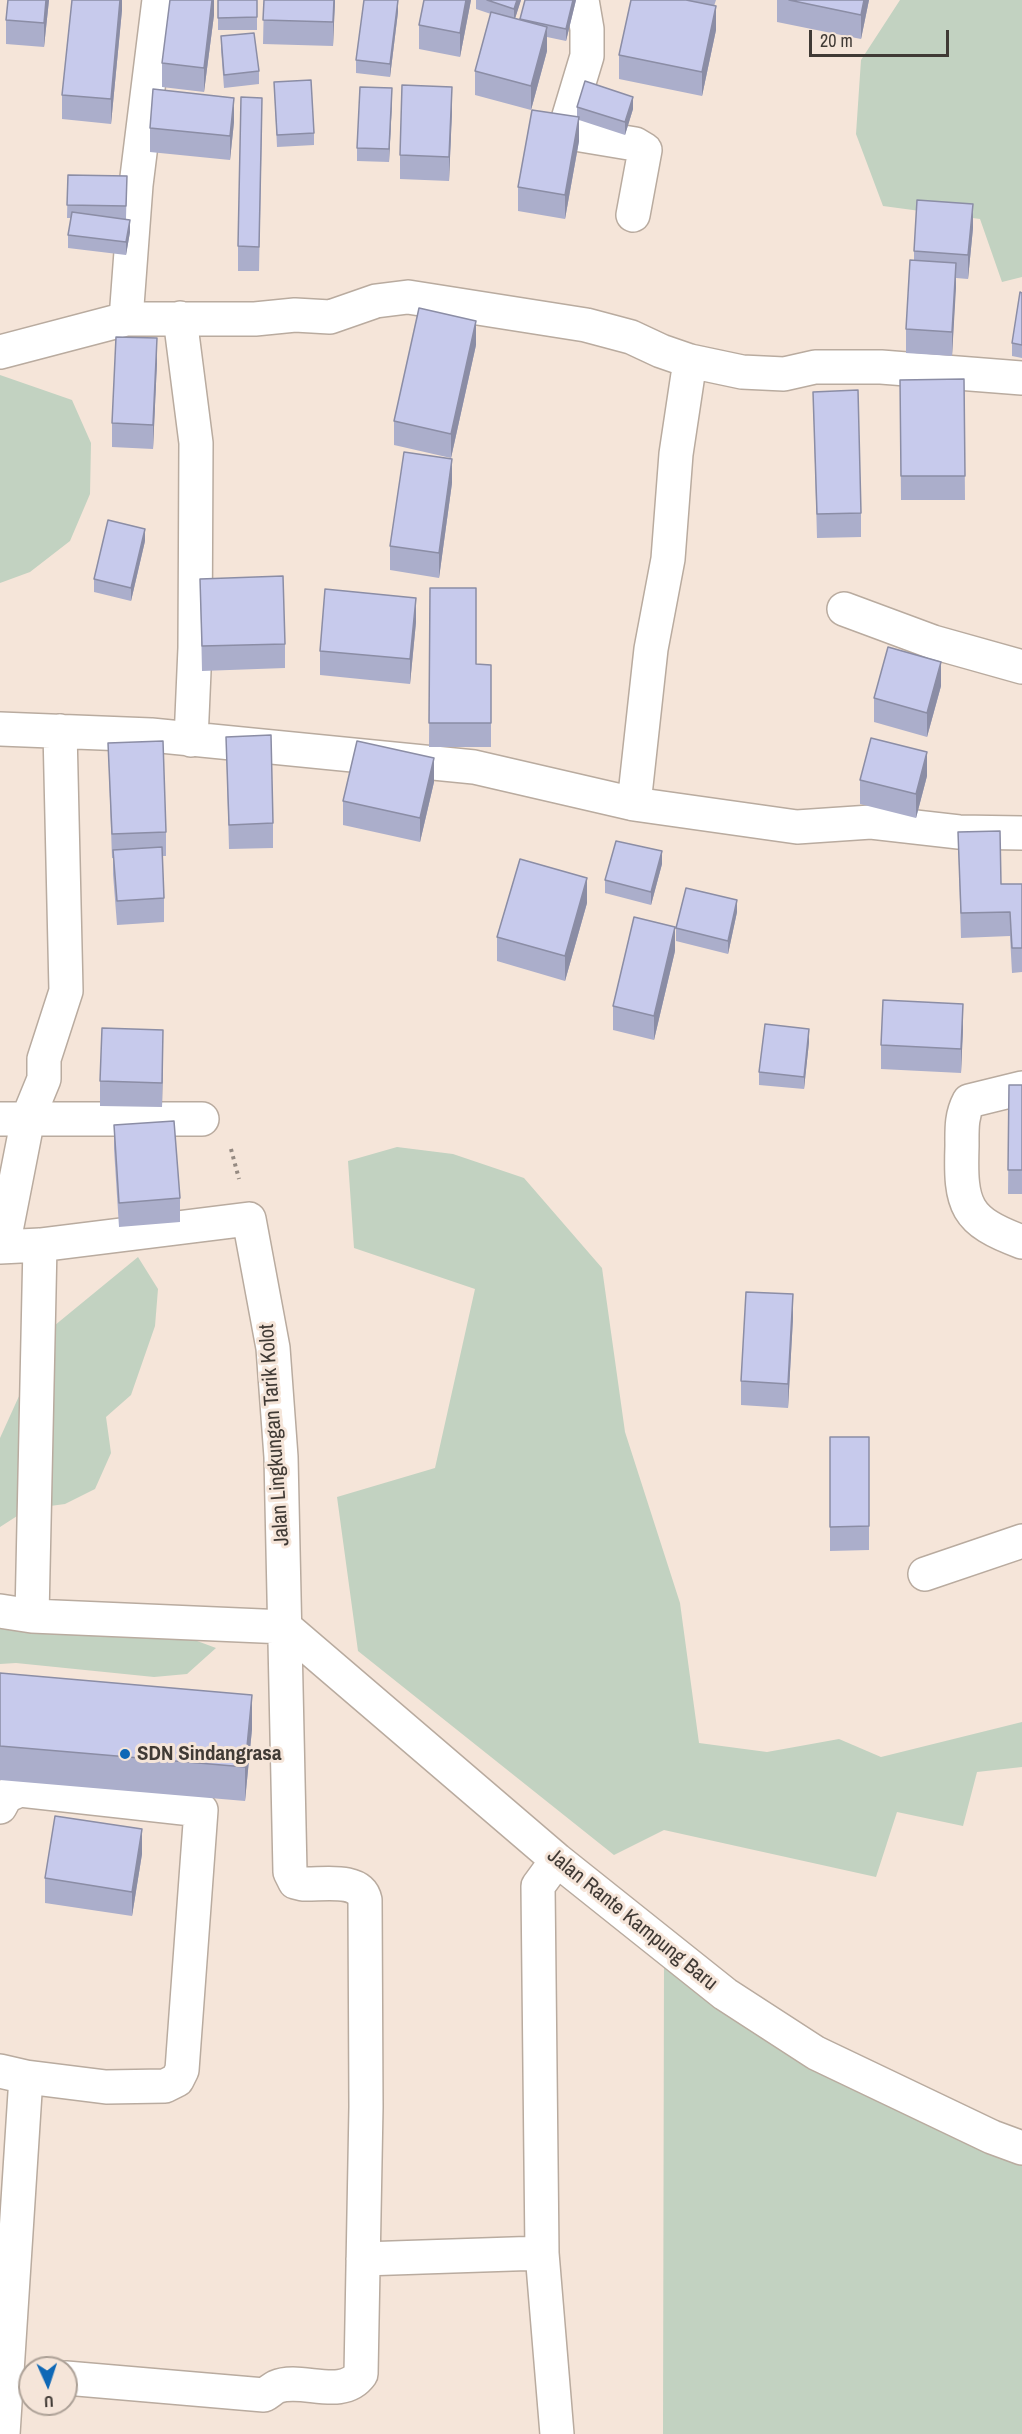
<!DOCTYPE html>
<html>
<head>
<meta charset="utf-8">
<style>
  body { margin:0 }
  #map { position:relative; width:1022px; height:2434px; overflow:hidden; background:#f5e5d9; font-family:"Archivo Narrow",sans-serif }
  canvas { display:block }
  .north { position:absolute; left:18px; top:2356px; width:60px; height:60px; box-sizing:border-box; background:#f5e5d9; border:2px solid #ada197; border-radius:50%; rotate:177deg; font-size:16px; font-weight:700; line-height:24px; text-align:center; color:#403a35 }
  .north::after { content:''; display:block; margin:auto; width:21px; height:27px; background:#0f68b6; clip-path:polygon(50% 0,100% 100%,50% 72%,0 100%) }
  .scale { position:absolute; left:809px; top:30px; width:140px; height:27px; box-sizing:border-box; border:3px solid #403a35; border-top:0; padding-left:8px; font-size:18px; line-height:21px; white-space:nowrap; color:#403a35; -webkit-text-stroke:4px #f5e5d9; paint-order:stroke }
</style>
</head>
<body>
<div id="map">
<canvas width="1022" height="2434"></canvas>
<div class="north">U</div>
<div class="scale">20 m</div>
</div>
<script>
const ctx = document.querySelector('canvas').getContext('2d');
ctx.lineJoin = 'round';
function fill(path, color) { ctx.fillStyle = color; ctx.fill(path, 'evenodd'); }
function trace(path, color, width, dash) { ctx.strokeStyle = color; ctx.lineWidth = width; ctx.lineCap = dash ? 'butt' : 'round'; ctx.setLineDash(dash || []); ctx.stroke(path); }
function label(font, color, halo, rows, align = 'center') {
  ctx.font = font + ' "Archivo Narrow",sans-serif'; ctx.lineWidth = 6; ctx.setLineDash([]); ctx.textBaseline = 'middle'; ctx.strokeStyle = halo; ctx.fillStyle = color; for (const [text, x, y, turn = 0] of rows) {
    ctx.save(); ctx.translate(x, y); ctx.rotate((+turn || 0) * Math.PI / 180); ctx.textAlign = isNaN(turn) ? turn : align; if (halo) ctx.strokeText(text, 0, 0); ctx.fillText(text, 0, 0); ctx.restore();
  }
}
const green = new Path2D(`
  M900,0H1022V277L1002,282L980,219L883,206L856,134L861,60Z
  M0,375L72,400L91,443L90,494L70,541L30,572L0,583Z
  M397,1147L453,1154L524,1178L602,1268L625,1432L680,1603L699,1743L767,1752L839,1739L881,1757L1022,1722V1767L977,1772L963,1826L897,1812L876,1877L664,1830L614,1855L358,1651L337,1497L435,1468L475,1289L354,1248L348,1161Z
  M138,1257L158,1289L155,1326L131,1395L106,1417L111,1453L95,1489L65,1504L28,1509L0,1527V1438L49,1330Z
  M0,1626L181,1635L216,1648L187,1674L154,1677L16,1663L0,1664Z
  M664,1958L1022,2158V2434H663Z`);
const path = new Path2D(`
  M231,1149L239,1179`);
const minor = new Path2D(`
  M582,0L587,29V56L565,129L569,133L635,144L645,150L633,215
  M180,318L196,443L195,648L191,740
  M126,319L136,185L159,0
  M0,352L126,319H255L295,315L330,317L376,301L408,297L586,325L631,337L661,351L690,361L742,372L784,374L815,367H881L1022,378
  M690,361L676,454L668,559L651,649L634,804L797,827L871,822L959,832L1022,833
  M844,609L933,642L1022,667
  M0,729L151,735L474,767L634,804
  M1022,1088L969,1101C961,1116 962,1130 962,1146C960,1206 965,1221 1022,1242
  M0,1119H202
  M3,1246L28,1118L44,1079V1059L66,991L60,731
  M0,1247L40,1245L249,1219L273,1348L281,1457L290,1872L295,1882L303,1884C322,1885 360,1877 365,1900L366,2107L361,2374C342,2401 301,2376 276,2387C272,2389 268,2393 264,2395L66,2378
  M925,1574L1022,1541
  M0,1611L32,1616L285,1627
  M32,1616L40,1245
  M285,1627L557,1860L725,1994L816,2053L992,2137L1022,2148
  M0,1807L6,1796L20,1790L201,1810L182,2070L177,2080L165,2086L106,2087L26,2077
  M557,1860L538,1886L542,2253L557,2434
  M0,2071L26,2077L3,2434
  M363,2259L542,2253`);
const wall = new Path2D(`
  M8,0H49L44,47L6,44V20Z
  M122,0V10L111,124L62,119V95Z
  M214,0V15L204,92L162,87V63Z
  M218,0H257V30H218Z
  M264,0H335L333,46L263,44Z
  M471,0L460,57L419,49V25Z
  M476,0H521L515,18L520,20L576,0L566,41L547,37V51L531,110L475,95V71L491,14L476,9Z
  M631,0H716L714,6L716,30L702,96L619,79V55Z
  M777,0H869L861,39L777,22Z
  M398,12L390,77L356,73V60Z
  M221,36L259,71V84L224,88L221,49Z
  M274,82L314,133V145L277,147Z
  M392,101L389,162L357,161V148Z
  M577,107L633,109L625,135L579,120V141L565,219L518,211V187L577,117Z
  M452,111L449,181L400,179V155Z
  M234,122L230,160L150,152V128Z
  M262,122L259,271H238V246Z
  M68,175L127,176L126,219H122L130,232L126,255L68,248V235L71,218H67Z
  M973,228L968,279L956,278L952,356L906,353V329L914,261V251Z
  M1022,293V358L1012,356V343Z
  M476,345L451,458L394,445V421Z
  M157,362L153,449L112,447V423Z
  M964,379L965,500H901L900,380Z
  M813,392L861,513V537L817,538Z
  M452,483L439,578L390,570V546Z
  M145,541L131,601L94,592V579Z
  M200,579L285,644V668L202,671Z
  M430,588L476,664L491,665V747H429Z
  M416,622L410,684L320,675V651Z
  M941,686L927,737L874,722V698Z
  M226,737L273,823V848L229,849Z
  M108,743L166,832V856H162L164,898V922L117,925L113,874V858H112Z
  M927,776L916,818L860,804V780Z
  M434,782L420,842L343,825V801Z
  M958,832L1001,884H1022V972L1012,973L1010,936L961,938Z
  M662,864L651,905L605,893V880Z
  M587,903L565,981L497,961V937Z
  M737,912L728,954L676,941V928Z
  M675,951L654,1040L613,1030V1006Z
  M963,1028L961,1073L881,1069V1045Z
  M809,1042L804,1089L759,1085V1072Z
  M163,1054L162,1107L100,1106V1081Z
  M1009,1085H1022V1194H1008Z
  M114,1125L180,1198V1222L119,1227L114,1149Z
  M793,1318L788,1408L741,1405V1381Z
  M830,1437H869V1550L830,1551Z
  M0,1673L252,1729L245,1801L0,1780Z
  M142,1854L132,1916L45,1903V1878Z`);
const shadedWall = new Path2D(`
  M46,0H49L44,47V23Z
  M120,0H122V10L111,124V99Z
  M212,0H214V15L204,92V68Z
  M334,0H335L333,46V22Z
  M398,0V12L390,77V64Z
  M466,0H471L460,57V33Z
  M517,0H521L514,22V9Z
  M573,0H576L566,41V29Z
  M864,0H869L861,39V15Z
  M716,6V30L702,96V72Z
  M547,27V51L531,110V86Z
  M452,87V111L449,181V157Z
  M392,88V101L389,162V149Z
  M633,97V109L625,135V122Z
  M234,98V122L230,160V136Z
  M579,117V141L565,219V195Z
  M973,204V228L968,279V255Z
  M130,220V232L126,255V242Z
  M956,263V288L952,356V332Z
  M476,321V345L451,458V434Z
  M157,338V362L153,449V425Z
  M452,459V483L439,578V553Z
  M145,529V541L131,601V588Z
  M416,598V622L410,684V659Z
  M941,662V686L927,737V713Z
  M927,752V776L916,818V794Z
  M434,758V782L420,842V818Z
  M662,851V864L651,905V892Z
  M587,878V903L565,981V956Z
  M737,900V912L728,954V941Z
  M675,927V951L654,1040V1016Z
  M963,1004V1028L961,1073V1049Z
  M809,1029V1042L804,1089V1077Z
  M163,1030V1054L162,1107V1083Z
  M793,1294V1318L788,1408V1384Z
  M252,1695V1729L245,1801V1767Z
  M142,1829V1854L132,1916V1892Z`);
const building = new Path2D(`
  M8,0H46L44,23L6,20Z
  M72,0H120L111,99L62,95Z
  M170,0H212L204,68L162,63Z
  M218,0H257V17L218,18Z
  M264,0H334L333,22L263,20Z
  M364,0H398L390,64L356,60Z
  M424,0H466L460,33L419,25Z
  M487,0H517L514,9Z
  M525,0H573L566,29L520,19Z
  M631,0H686L716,6L702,72L619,55Z
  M789,0H864L861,15Z
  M491,12L547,27L531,86L475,71Z
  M254,33L259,71L224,75L221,36Z
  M311,80L314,133L277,135L274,82Z
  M585,81L633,97L625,122L577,107Z
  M402,85L452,87L449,157L400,155Z
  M360,87L392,88L389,149L357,148Z
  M153,89L234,98L230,136L150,128Z
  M241,97L262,98L259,247L238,246Z
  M532,110L579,117L565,195L518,187Z
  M68,175L127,176L126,206L67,205Z
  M917,200L973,204L968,255L914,251Z
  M72,212L130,220L126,242L68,235Z
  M910,260L956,263L952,332L906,329Z
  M1020,292L1022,293V345L1012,343Z
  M419,308L476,321L451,434L394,421Z
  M116,337L157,338L153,425L112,423Z
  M964,379L965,476H901L900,380Z
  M858,390L861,513L817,514L813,392Z
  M404,452L452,459L439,553L390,546Z
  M108,520L145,529L131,588L94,579Z
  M283,576L285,644L202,646L200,579Z
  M430,588H476V664L491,665V723H429Z
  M325,589L416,598L410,659L320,651Z
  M888,647L941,662L927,713L874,698Z
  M271,735L273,823L229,825L226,737Z
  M871,738L927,752L916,794L860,780Z
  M163,741L166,832L112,834L108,743Z
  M357,741L434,758L420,818L343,801Z
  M1000,831L1001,884H1022V948H1012L1010,912L961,913L958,832Z
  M616,841L662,851L651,892L605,880Z
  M162,847L164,898L117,901L113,850Z
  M520,859L587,878L565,956L497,937Z
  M686,888L737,900L728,941L676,928Z
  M634,917L675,927L654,1016L613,1006Z
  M883,1000L963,1004L961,1049L881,1045Z
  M765,1024L809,1029L804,1077L759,1072Z
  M102,1028L163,1030L162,1083L100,1081Z
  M1009,1085H1022V1170H1008Z
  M174,1121L180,1198L119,1203L114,1125Z
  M746,1292L793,1294L788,1384L741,1381Z
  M830,1437H869V1526L830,1527Z
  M0,1673L252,1695L245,1767L0,1746Z
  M55,1816L142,1829L132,1892L45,1878Z`);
const markers = [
  [125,1754,6,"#0f68b6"]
];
const streetNames = [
  ["Jalan Lingkungan Tarik Kolot",275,1435,-94],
  ["Jalan Rante Kampung Baru",632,1920,39]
];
const poiNames = [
  ["SDN Sindangrasa",137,1754]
];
fill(green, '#c2d2c1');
trace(minor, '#b9ab9f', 36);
trace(path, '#958a82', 4, [3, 4.5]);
trace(minor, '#fff', 33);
fill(wall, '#abaecb');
fill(shadedWall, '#8b8da5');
fill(building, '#c7caec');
trace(building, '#8b8da5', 1.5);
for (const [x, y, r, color] of markers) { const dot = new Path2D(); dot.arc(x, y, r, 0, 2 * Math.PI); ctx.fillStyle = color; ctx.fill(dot); trace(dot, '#f5e5d9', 2); }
label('21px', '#403a35', '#f5e5d9', streetNames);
label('bold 21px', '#403a35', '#f5e5d9', poiNames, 'left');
</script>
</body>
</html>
